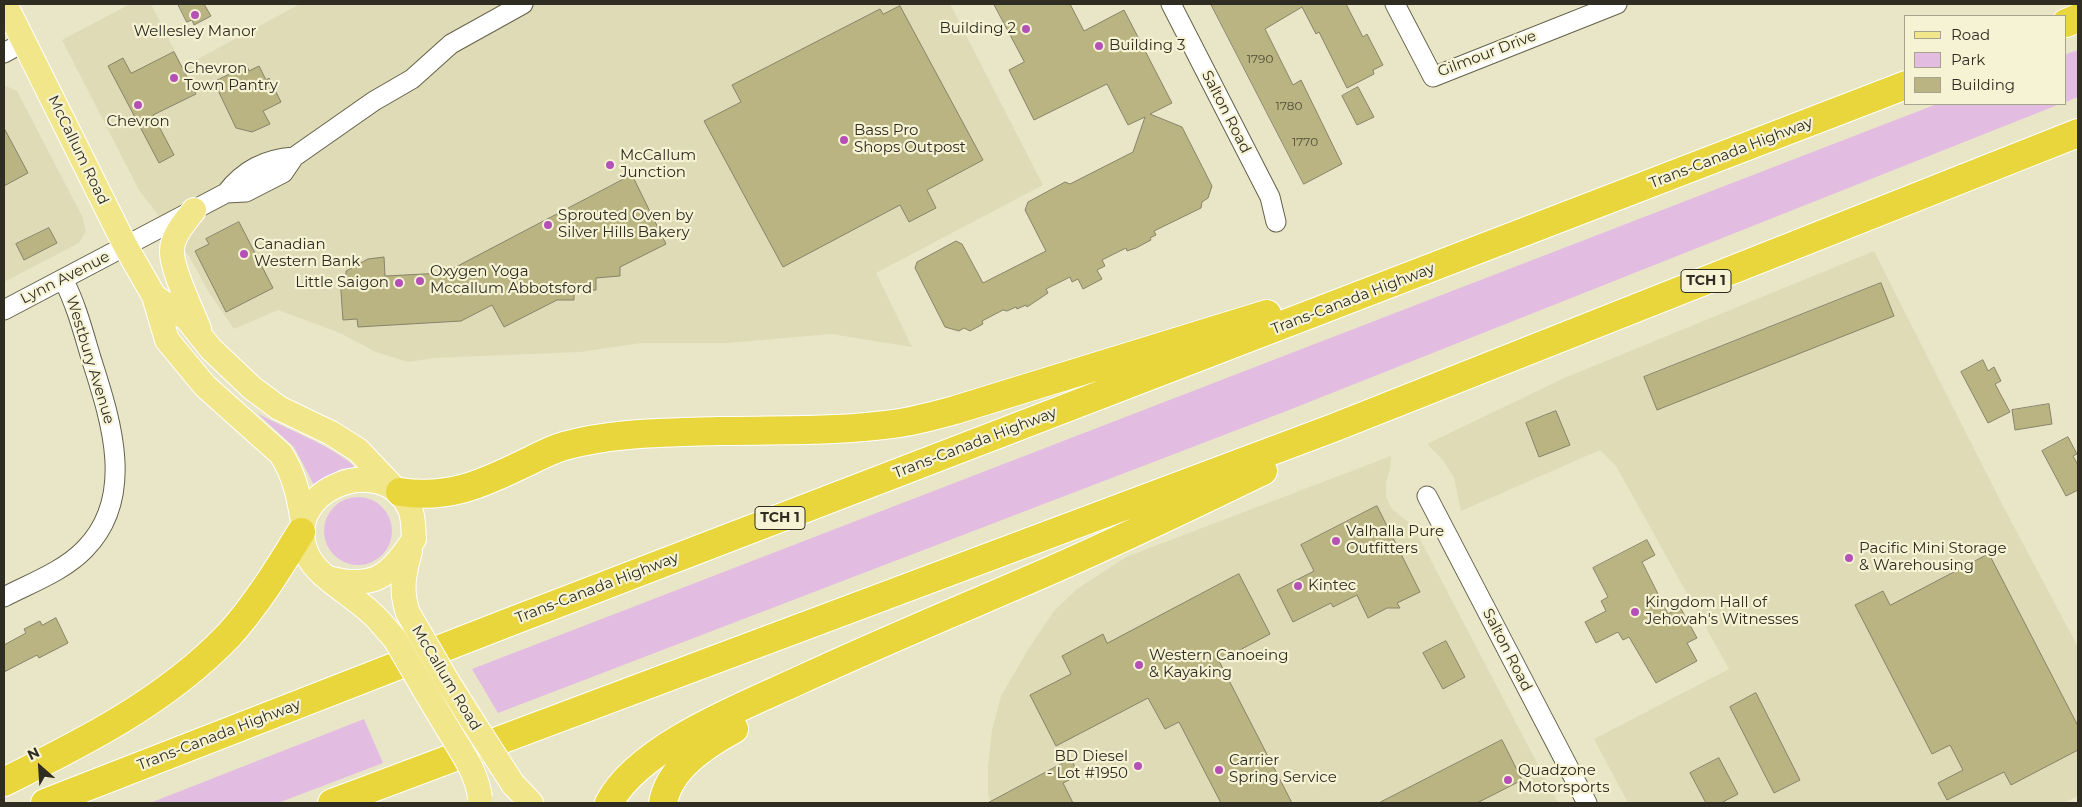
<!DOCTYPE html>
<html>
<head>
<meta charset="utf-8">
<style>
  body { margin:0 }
  #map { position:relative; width:2082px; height:807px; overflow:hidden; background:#e9e6c8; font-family:Montserrat,sans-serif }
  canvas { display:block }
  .frame { position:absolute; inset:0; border:5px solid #2f2d22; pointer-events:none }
  .legend { position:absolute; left:1904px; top:15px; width:162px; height:90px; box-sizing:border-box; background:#f6f3d5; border:1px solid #a6a48d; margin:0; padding:6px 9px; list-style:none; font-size:15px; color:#2f2d22 }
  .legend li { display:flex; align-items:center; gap:10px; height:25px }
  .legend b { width:25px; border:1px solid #a6a48d }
  .north { position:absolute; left:15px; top:742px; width:50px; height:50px; -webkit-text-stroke:4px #f6f3d5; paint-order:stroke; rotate:334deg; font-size:14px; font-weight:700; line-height:20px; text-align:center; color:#2f2d22 }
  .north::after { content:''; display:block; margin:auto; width:18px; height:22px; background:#2f2d22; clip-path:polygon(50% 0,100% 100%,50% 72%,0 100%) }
</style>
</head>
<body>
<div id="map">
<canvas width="2082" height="807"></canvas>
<div class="frame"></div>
<ul class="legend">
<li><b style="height:6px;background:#f2e68b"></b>Road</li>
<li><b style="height:14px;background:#e3bce2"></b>Park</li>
<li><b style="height:14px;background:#b9b481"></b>Building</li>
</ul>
<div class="north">N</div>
</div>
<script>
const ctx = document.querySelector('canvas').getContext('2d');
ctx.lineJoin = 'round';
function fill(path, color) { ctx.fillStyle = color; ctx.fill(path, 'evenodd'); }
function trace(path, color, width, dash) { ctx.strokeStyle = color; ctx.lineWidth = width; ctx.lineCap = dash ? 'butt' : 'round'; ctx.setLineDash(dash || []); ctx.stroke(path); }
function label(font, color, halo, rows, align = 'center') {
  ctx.font = font + ' Montserrat,sans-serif'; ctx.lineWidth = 4.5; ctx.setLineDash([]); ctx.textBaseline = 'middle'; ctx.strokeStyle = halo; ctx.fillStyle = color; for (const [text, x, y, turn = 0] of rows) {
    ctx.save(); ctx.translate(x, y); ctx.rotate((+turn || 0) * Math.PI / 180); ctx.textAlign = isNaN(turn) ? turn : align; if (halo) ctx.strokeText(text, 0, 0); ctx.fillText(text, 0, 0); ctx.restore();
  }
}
const built = new Path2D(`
  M130,4H151L183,67L300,4H950L1043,185L876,273L912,347L831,334L728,343H642L580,352L434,358L408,362L376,352L340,333L278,310L234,329L208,291L189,256L139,190L62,40Z
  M4,85L17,91L82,216L86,231L79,243L4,282Z
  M1874,251L2002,504L2078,647V796L2064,803H1628L1594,739L1729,669L1616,466L1600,450L1461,511L1454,478L1443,460L1427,444L1562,379Z
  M1391,456L1390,469L1386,483V497L1392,509L1413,526L1558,803H992L988,795V767L992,730L1001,696L1029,648L1054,611L1077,589L1126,557Z`);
const green = new Path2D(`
  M2078,50V97L2066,102V54Z
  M1937,104H2060L1284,412L498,713L472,669Z
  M257,413C289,431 325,442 353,465V468L341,469L314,485L294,447Z
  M324 531a34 34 0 1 1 68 0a34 34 0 1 1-68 0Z
  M364,719L383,763L278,803H150Z`);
const building = new Path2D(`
  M178,4H204L211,16L194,25L192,20L187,22Z
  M994,4H1070L1084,31L1124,10L1172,103L1150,114L1182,127L1212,186L1208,198L1202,202L1201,208L1154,231L1156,235L1150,238L1151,240L1136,248L1127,251L1126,248L1102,260L1105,266L1097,270L1102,279L1083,289L1078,279L1072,282L1070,277L1046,289L1048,293L1027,307L1026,305L1017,309L1016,307L1007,311L1003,310L982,321L983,324L970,331L964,328L959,331L945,327L915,268L917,262L956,241L962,244L983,283L1046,251L1025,210L1028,202L1065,182L1070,184L1133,152L1145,117L1128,125L1107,84L1034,120L1009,70L1024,62Z
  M1211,4H1346L1363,37L1367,34L1383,65L1373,70L1374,74L1347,88L1319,32L1316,34L1302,7L1265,29L1293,85L1301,80L1342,164L1304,184Z
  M900,6L983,160L927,190L936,208L909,222L900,205L783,267L704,121L741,102L732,85L880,9L883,14Z
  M174,52L196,94L153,115L174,155L159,163L108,66L123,58L131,73Z
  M247,66L249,71L259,66L266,80L269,78L281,102L263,111L270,124L252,132L236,128L214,82Z
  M1358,87L1374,117L1357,125L1342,96Z
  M4,128L28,173L4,186Z
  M632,175L666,244L620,267V276L596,278V290L574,291V300H557L504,327L492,305L461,321L358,327L357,319L343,320L340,278L346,277V271L368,259L384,257L385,276L444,273Z
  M239,222L273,288L226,312L195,251L209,244L206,239Z
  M49,228L57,243L24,260L16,244Z
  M1881,283L1894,316L1657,410L1644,377Z
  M1983,360L1988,371L1994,367L2001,381L1995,384L2010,412L1988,423L1961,372Z
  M2049,404L2052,424L2015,430L2012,410Z
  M1556,411L1570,445L1539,457L1526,423Z
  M2068,437L2077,454L2073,456L2078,465V490L2066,496L2042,451Z
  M1377,506L1420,592L1397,603L1400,608H1387L1368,618L1357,595L1333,607L1331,603L1293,622L1277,590L1314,571L1301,545Z
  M1647,540L1655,555L1642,562L1668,614L1680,607L1697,638L1687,643L1697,661L1656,683L1629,637L1623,640L1618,632L1596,643L1585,622L1606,611L1601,601L1608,597L1593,568Z
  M1989,554L2078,726V750L2011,785L2004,772L1947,800L1938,783L1963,770L1950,745L1932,754L1855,605L1883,591L1890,605Z
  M1239,574L1270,634L1219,661L1292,803H1221L1179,722L1165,729L1148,698L1056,746L1030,695L1071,674L1062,656L1103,634L1107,643Z
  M56,618L68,643L39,658L37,655L4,672V645L26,633L24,629L40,621L42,625Z
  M1446,641L1465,677L1443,689L1423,653Z
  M1756,693L1800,780L1774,793L1730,707Z
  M1502,740L1522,780L1477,803H1379Z
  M1719,758L1738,794L1721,803H1706L1690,773Z
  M1071,759L1079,775L1063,783L1073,803H988Z`);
const minor = new Path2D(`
  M1171,4L1270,197L1276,222
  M1395,4L1433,77L1617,4
  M4,53L24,42
  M226,193L246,192L283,173L294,157L374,101L412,79L451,44L523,4
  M4,310L226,193C244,170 265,159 294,157
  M1427,496L1587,803
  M4,597C31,583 64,571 85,549C137,496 110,418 91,358C83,331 76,304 63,279`);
const major = new Path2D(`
  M5,4L126,247L154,296L167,340L205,386L281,454C295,476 299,497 303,522
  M194,210C186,221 172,235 172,251C171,268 192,311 199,329
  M154,296L187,319L211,349L252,388L279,408L331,433L358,450L392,486
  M328,578C374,590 390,576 414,539C413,529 414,518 410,509C383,449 279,490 307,554C317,579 362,599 381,623
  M408,613C400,590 404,573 410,551
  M446,679L471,719
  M424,689L448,729
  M513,784L531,803`);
const highway = new Path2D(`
  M2066,23L2078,18
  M400,492C448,499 480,485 523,464C536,458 550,450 564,446C615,432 666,433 718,431C778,430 840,432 900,423C918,420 937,415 955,410L1267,314
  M4,782C84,742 166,701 229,635C257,604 279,568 301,532
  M45,803L507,623L1906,85
  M332,803L1333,428L2078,133
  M609,803C639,746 744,706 800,680C882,642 964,608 1047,572C1120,540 1191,506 1263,471
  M663,803C669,768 705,745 734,729`);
const majorBridge = new Path2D(`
  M408,613L446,679
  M381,623L395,639L424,689
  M471,719L513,784
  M448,729C461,751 477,772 480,798`);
const markers = [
  [195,15,5,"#b550b6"],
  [1026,29,5,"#b550b6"],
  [1099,46,5,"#b550b6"],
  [174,78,5,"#b550b6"],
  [138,105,5,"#b550b6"],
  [844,140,5,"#b550b6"],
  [610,165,5,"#b550b6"],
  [548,225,5,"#b550b6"],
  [244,254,5,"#b550b6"],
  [420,281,5,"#b550b6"],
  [399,283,5,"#b550b6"],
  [1336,541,5,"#b550b6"],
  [1849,558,5,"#b550b6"],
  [1298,586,5,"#b550b6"],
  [1635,612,5,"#b550b6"],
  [1139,665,5,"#b550b6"],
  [1138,766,5,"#b550b6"],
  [1219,770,5,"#b550b6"],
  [1508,780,5,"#b550b6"]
];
const numberNames = [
  ["1790",1260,59],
  ["1780",1289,106],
  ["1770",1305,142]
];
const shields = [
  [1706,281,50],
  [780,518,50]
];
const shieldNames = [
  ["TCH 1",1706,281],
  ["TCH 1",780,518]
];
const poiNames = [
  ["Building 2",1016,29,"right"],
  ["Wellesley Manor",195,32,"center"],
  ["Building 3",1109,46],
  ["Chevron",184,69],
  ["Town Pantry",184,86],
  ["Chevron",138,122,"center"],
  ["Bass Pro",854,131],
  ["Shops Outpost",854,148],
  ["McCallum",620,156],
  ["Junction",620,173],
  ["Sprouted Oven by",558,216],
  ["Silver Hills Bakery",558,233],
  ["Canadian",254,245],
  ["Western Bank",254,262],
  ["Oxygen Yoga",430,272],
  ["Mccallum Abbotsford",430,289],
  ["Little Saigon",389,283,"right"],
  ["Valhalla Pure",1346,532],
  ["Outfitters",1346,549],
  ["Pacific Mini Storage",1859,549],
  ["& Warehousing",1859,566],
  ["Kintec",1308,586],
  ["Kingdom Hall of",1645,603],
  ["Jehovah's Witnesses",1645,620],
  ["Western Canoeing",1149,656],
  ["& Kayaking",1149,673],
  ["BD Diesel",1128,757,"right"],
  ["- Lot #1950",1128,774,"right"],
  ["Carrier",1229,761],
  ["Spring Service",1229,778],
  ["Quadzone",1518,771],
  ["Motorsports",1518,788]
];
const streetNames = [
  ["Gilmour Drive",1487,54,-21],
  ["Salton Road",1226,112,63],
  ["McCallum Road",78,150,64],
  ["Trans-Canada Highway",1731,153,-21],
  ["Lynn Avenue",65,278,-27],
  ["Trans-Canada Highway",1353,299,-21],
  ["Westbury Avenue",90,360,73],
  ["Trans-Canada Highway",975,443,-21],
  ["Trans-Canada Highway",597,588,-21],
  ["Salton Road",1507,650,63],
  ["McCallum Road",446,678,59],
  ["Trans-Canada Highway",219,735,-21]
];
fill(built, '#dfdbb7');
fill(green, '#e3bce2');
fill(building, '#b9b481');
trace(building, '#87846a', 1);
trace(minor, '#646148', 21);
trace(major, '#fff', 26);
trace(highway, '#fff', 30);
trace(minor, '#fff', 19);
trace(major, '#f2e68b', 24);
trace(highway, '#e9d63d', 28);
trace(majorBridge, '#fff', 26, []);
trace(majorBridge, '#f2e68b', 24);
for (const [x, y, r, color] of markers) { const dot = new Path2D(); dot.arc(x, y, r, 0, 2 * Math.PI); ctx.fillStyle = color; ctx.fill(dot); trace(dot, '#f6f3d5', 2); }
label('12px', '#524f3a', null, numberNames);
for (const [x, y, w] of shields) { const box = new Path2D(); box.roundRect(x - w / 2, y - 11.5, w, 23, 4); ctx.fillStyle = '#f6f3d5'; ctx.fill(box); trace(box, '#2f2d22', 1); }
label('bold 14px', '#2f2d22', null, shieldNames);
label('15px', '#2f2d22', '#f6f3d5', poiNames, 'left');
label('15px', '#2f2d22', '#f6f3d5', streetNames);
</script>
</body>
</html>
